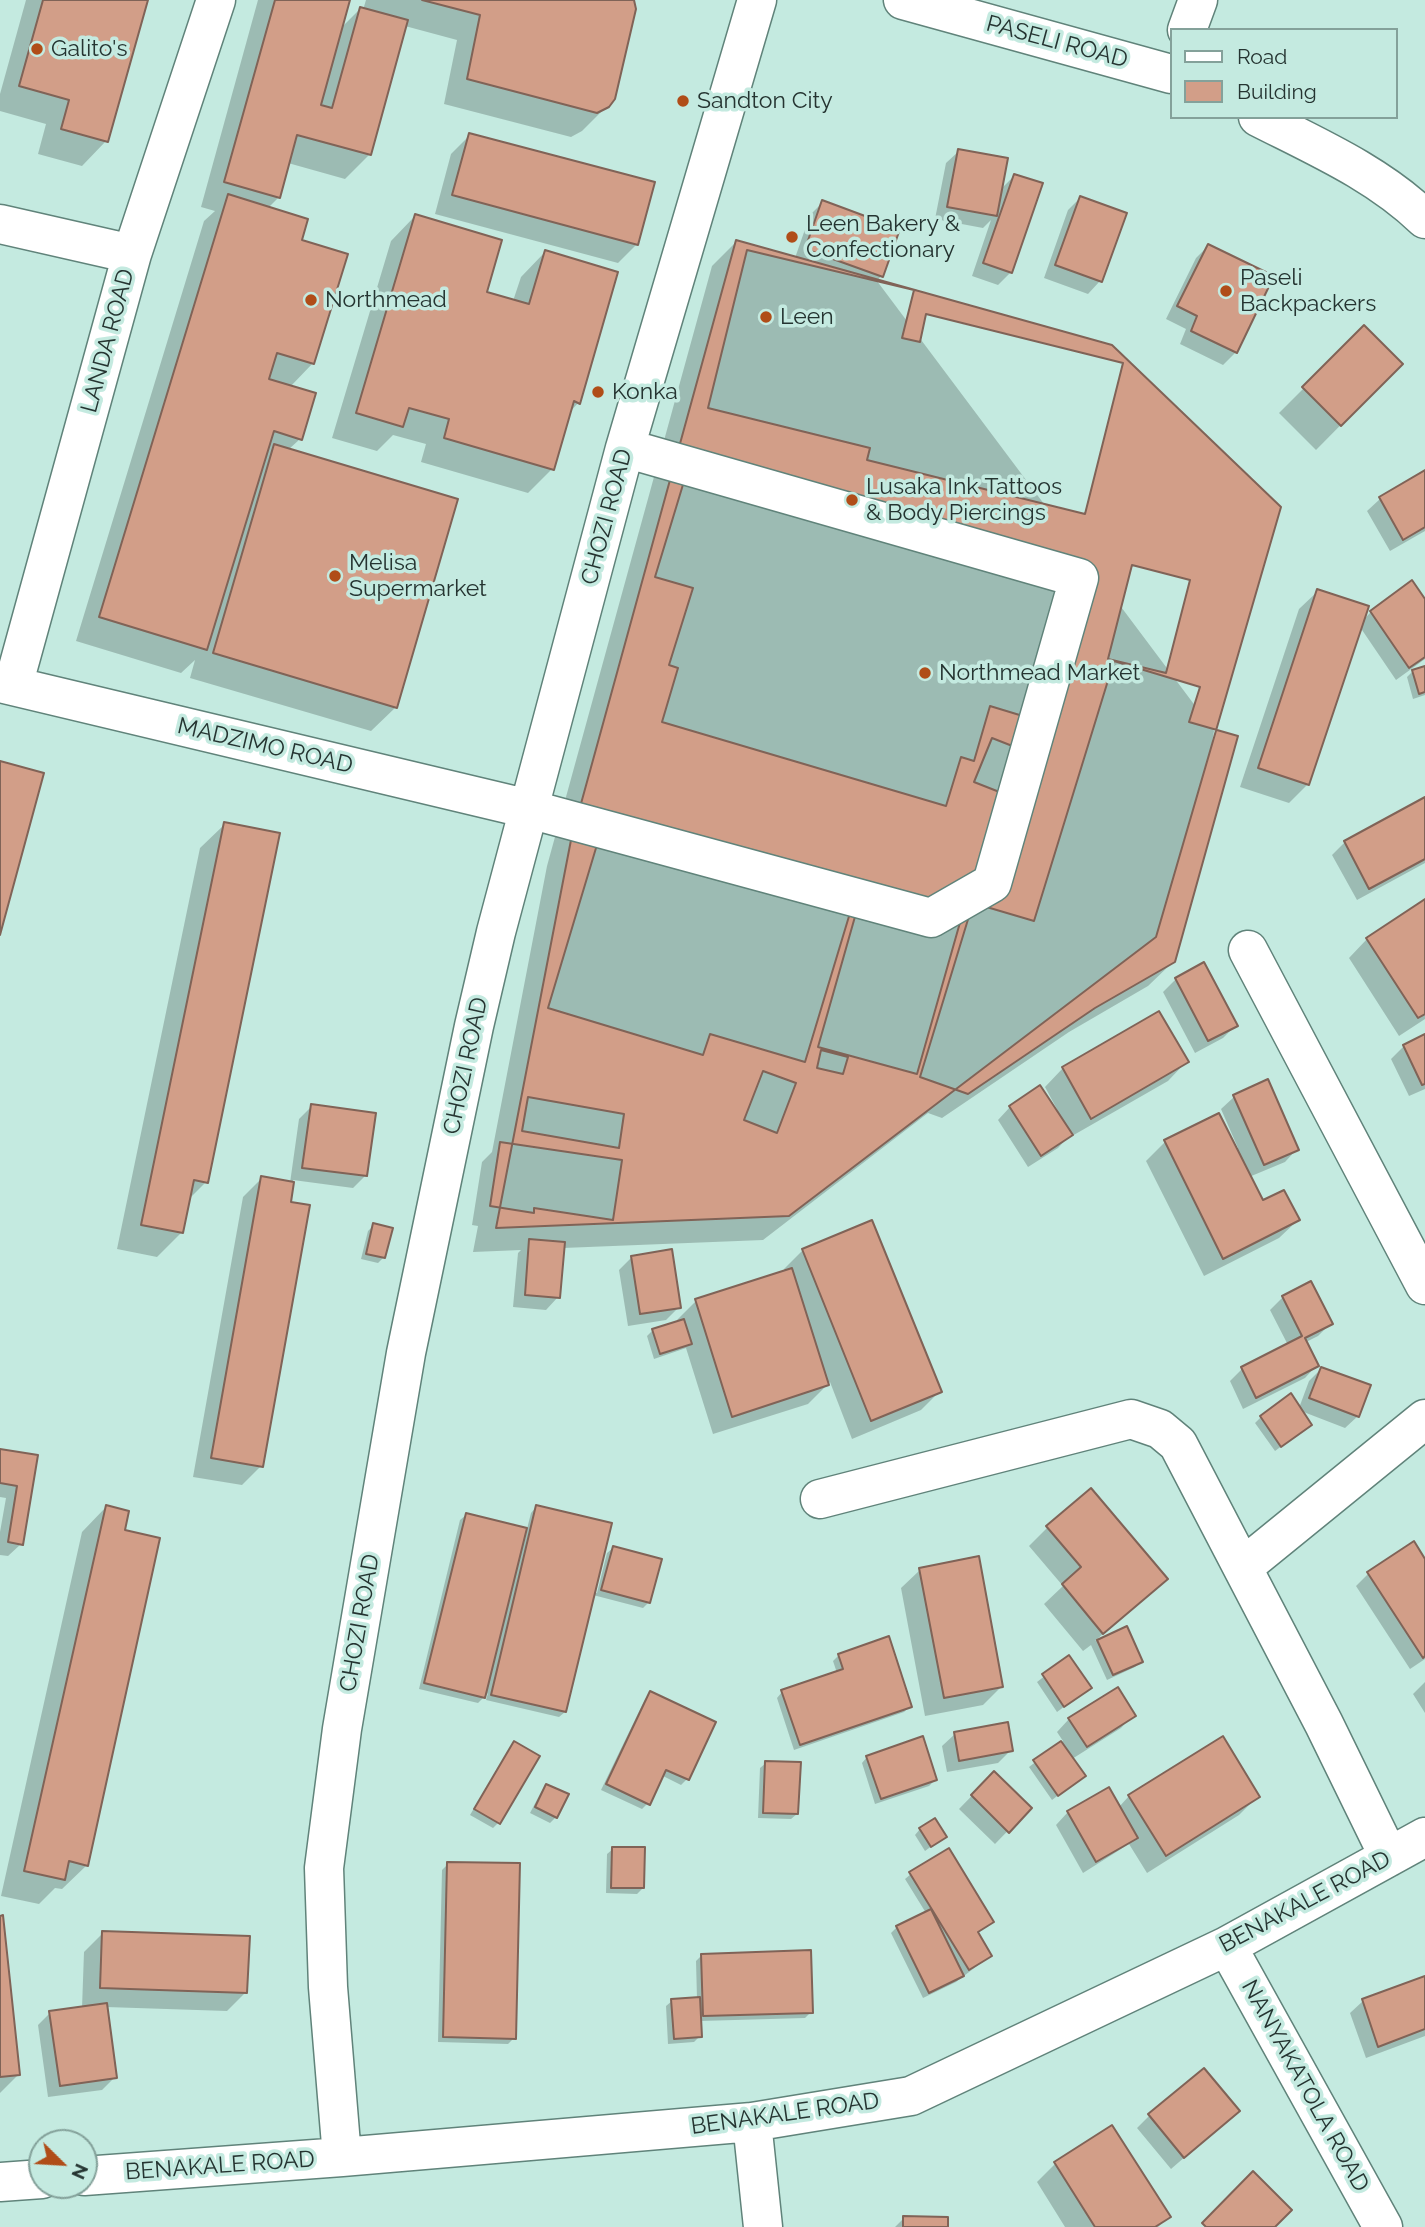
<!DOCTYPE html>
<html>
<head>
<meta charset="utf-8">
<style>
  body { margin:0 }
  #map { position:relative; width:1425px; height:2227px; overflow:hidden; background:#c4eae0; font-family:Raleway,sans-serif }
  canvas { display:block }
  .legend { position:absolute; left:1170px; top:28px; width:228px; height:91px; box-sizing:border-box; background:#c4eae0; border:2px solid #84a19a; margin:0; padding:9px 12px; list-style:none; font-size:21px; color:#253431 }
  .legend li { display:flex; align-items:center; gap:14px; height:35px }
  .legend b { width:35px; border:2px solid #84a19a }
  .north { position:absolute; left:28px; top:2129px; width:70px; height:70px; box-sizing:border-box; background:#c4eae0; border:2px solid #84a19a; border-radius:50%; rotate:114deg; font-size:19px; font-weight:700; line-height:28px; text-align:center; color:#253431 }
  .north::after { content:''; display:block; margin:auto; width:24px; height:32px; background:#b04d18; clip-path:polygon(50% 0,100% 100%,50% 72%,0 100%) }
</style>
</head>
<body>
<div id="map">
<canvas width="1425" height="2227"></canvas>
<ul class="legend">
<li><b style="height:9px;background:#fff"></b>Road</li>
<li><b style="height:19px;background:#d29e88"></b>Building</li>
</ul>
<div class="north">N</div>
</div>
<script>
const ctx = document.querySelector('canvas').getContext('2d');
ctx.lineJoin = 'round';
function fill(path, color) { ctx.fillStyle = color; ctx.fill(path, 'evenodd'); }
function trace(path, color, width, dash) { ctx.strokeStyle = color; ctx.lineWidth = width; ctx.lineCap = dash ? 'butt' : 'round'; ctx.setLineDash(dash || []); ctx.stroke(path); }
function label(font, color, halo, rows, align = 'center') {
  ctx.font = font + ' Raleway,sans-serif'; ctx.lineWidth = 7; ctx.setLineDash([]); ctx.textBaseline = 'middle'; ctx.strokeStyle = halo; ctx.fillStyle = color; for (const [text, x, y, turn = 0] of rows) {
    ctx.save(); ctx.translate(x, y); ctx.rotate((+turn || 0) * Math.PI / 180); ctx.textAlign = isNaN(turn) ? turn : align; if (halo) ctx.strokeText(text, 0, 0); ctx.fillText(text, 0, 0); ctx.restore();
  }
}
const shadow = new Path2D(`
  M26,0H146L106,141L82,166L38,154L46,124L0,111V94Z
  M258,0H348L340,29L360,9L363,10L366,0H632L607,106L582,131L571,137L444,104L457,40L405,26L370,154L345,179L288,163L279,197L268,208L299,241L313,363L290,387L300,439L288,450L396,707L371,731L190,678L195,660L181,673L76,641L204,221L215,211L201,207Z
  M470,135L637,244L618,263L435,214L451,154Z
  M959,151L1000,190L1014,176L1011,272L998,285L972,276L991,220L983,228L935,219L946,163Z
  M1080,198L1100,281L1088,294L1044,278L1068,210Z
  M823,202L881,276L877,281L1214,731L1174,961L1148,986L1069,1032L942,1118L928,1113L763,1240L563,1248L558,1297L546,1310L513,1307L518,1253L521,1250L473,1252L478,1226L472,1225L482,1162L492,1152L547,866L712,266L736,242L795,258L810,215Z
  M415,216L485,293L513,301L521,277L545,252L578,403L569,413L552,469L528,493L421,462L426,444L393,435L377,451L332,438L391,241Z
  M1208,246L1236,352L1223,365L1180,344L1186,329L1166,319L1196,258Z
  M1364,328L1401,364L1316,450L1279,413Z
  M1425,472V531L1390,551L1367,511L1380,499Z
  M1318,591L1362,621L1371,612L1425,602V659L1396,680L1360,627L1308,784L1289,803L1240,787L1299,609Z
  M1425,668V695L1413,699L1407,677L1413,671Z
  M1425,799V863L1357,900L1332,855L1345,842Z
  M225,824L206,1182L188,1200L182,1232L157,1257L117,1249L200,848Z
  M1425,902V1019L1399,1036L1349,958L1367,939Z
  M1203,964L1236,1025L1223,1038L1195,1053L1163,992L1176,979Z
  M1425,1036V1089L1409,1096L1391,1059L1404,1046Z
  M1186,1062L1168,1081L1072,1136L1071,1134L1058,1148L1028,1167L998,1120L1010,1107L1058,1111L1045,1087L1063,1068Z
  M1267,1082L1297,1149L1285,1162L1249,1177L1262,1202L1298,1220L1279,1238L1204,1276L1146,1161L1165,1142L1218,1115L1235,1149L1238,1148L1221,1109L1234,1097Z
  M312,1106L365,1176L353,1188L293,1180L261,1466L242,1485L193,1477L243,1197L262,1178L290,1183L299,1119Z
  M374,1225L384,1257L378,1263L361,1259L368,1231Z
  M803,1250L939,1392L921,1410L852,1439L830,1382L808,1404L713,1434L686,1348L654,1359L647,1336L653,1330L678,1322L677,1320L696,1301L785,1272L784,1269Z
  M632,1257L679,1307L666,1320L628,1326L619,1270Z
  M1310,1283L1331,1323L1318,1336L1306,1342L1317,1365L1305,1378L1243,1409L1230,1381L1242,1369L1288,1345L1270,1310L1283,1297Z
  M1321,1369L1358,1416L1345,1428L1301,1411L1310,1425L1275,1451L1255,1423L1261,1417L1299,1408L1309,1381Z
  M0,1450L36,1457L21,1544L8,1556L0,1555V1532L6,1498L0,1497Z
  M106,1507L123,1532L87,1865L62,1889L55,1888L39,1904L1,1896L82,1532Z
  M536,1507L594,1592L597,1593L607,1553L613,1548L649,1602L643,1608L593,1595L565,1712L559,1717L486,1700L488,1693L478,1703L419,1689L460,1520L466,1515L527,1529L531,1513Z
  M1048,1527L1165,1579L1095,1641L1126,1629L1141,1661L1135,1667L1107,1680L1091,1645L1083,1651L1044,1604L1063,1586L1029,1546Z
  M1413,1544L1425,1562V1659L1410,1669L1356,1586L1368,1574Z
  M920,1570L1002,1686L983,1705L925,1716L901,1588Z
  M839,1655L910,1706L904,1712L794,1750L777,1698L782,1692L837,1673L833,1661Z
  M1068,1658L1089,1688L1057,1712L1037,1682Z
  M1425,1682V1713L1413,1694Z
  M651,1693L714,1723L687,1779L681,1785L663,1776L648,1803L642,1809L601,1790L645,1699Z
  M1133,1715L1121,1728L1072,1759L1083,1776L1052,1800L1029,1767L1063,1741L1057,1732L1069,1719Z
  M955,1734L1011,1750L998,1763L947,1772L942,1746Z
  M515,1743L499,1822L493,1828L470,1815L509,1749Z
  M867,1757L935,1780L929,1786L875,1804L862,1763Z
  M766,1763L797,1814L791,1819L758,1818L760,1768Z
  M994,1773L1030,1808L995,1844L959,1809Z
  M546,1786L566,1795L556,1817L550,1823L530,1813L541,1792Z
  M1129,1796H1258L1239,1815L1147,1873L1129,1844L1083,1873L1056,1825L1068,1812L1119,1807Z
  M920,1829L944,1837L925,1851L915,1835Z
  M613,1849L643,1888L637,1894L606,1893L607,1854Z
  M448,1864L514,2038L508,2044L438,2042L442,1870Z
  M911,1874L992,1922L977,1933L990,1956L956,1982L923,1998L891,1933L897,1927L926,1913L905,1879Z
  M0,1917L19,2074L0,2093Z
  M103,1933L246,1992L227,2011L106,2007L115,2077L102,2090L48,2097L38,2025L50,2013L82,2008L84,1952Z
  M702,1955L811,2012L805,2018L700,2021V2036L694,2042L668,2044L666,2006L672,2001L697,1999L696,1961Z
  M1425,1978V2036L1366,2058L1350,2013L1363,2001Z
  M1238,2111L1171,2169L1137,2128L1150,2115Z
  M1055,2164L1168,2217L1158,2227H1065L1037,2182Z
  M904,2218L946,2227H895Z`);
const building = new Path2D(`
  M43,0H148L108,142L61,129L69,100L19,86Z
  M275,0H350L321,105L332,108L360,7L408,20L371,155L297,135L280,198L224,182Z
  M422,0H634L636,9L615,99L609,107L597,113L467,79L480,15Z
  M469,133L655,182L638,245L452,195Z
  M958,149L1008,158L997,216L947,207Z
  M1014,174L1043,183L1012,273L983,263Z
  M228,194L308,219L302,240L348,254L314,364L277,353L269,379L316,393L302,440L274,431L207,650L99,617Z
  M1080,196L1127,213L1102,282L1055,265Z
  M822,200L900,229L883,277L805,249Z
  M415,214L502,240L487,292L529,304L545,250L618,272L580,404L574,401L554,470L444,438L449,419L409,408L403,427L356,413Z
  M736,240L1112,345L1281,507L1156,937L789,1216L496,1228L571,840Z
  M1208,244L1274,276L1237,353L1191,331L1197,316L1177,306Z
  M747,250L914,290L902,338L920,342L926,314L1123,363L1085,514L867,460L870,448L708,408Z
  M1364,325L1403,364L1341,426L1302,387Z
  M274,444L458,499L397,708L213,653Z
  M1425,470V527L1403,540L1379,497Z
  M685,478L1073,593L1036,720L990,706L974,761L961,757L946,806L662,722L678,668L669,665L693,588L655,577Z
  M1132,565L1190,580L1166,673L1108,659Z
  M1412,580L1425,599V657L1409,668L1370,611Z
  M1317,589L1369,606L1309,785L1258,768Z
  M1114,661L1200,687L1189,722L1238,736L1175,962L1095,1008L968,1094L920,1077L973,903L1034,921Z
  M1425,666V692L1419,694L1412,670Z
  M992,738L1020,749L1002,793L974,782Z
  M0,761L44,773L0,935Z
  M1425,797V859L1369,889L1344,841Z
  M224,822L280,833L208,1183L194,1180L183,1233L141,1225Z
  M602,828L853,903L805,1062L710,1034L703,1055L548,1008Z
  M862,892L961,919L917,1074L818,1047Z
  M1425,899V1014L1418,1018L1366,938Z
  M1204,962L1238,1026L1208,1041L1175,978Z
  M1159,1011L1189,1062L1091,1119L1062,1067Z
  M1425,1034V1084L1422,1085L1403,1045Z
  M821,1050L848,1057L843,1074L817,1068Z
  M763,1071L796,1083L777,1133L744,1120Z
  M1268,1079L1299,1150L1264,1165L1233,1095Z
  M1040,1085L1073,1135L1041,1156L1009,1106Z
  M528,1097L624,1114L619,1148L522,1131Z
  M311,1104L376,1113L367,1176L302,1168Z
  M1219,1113L1263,1200L1284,1190L1300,1220L1223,1259L1164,1140Z
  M500,1142L622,1160L613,1220L534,1208V1213L490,1206Z
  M261,1176L294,1182L291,1202L310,1205L263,1467L211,1458Z
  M872,1220L942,1392L871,1421L802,1249Z
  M373,1223L393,1228L385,1258L366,1254Z
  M529,1239L565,1242L560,1298L525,1295Z
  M672,1249L681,1308L640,1314L631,1256Z
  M792,1268L829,1385L732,1417L695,1299Z
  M1311,1281L1333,1324L1305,1338L1319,1366L1256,1398L1241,1367L1302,1336L1282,1296Z
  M684,1319L692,1344L660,1354L652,1329Z
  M1321,1367L1371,1385L1359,1417L1309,1398Z
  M1291,1393L1312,1425L1281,1447L1260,1416Z
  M0,1449L38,1455L23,1545L8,1542L17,1486L0,1483Z
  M1091,1488L1168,1579L1103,1634L1062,1584L1081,1567L1046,1526Z
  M106,1505L129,1511L125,1530L160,1538L88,1866L69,1861L65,1880L24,1871Z
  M536,1505L612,1523L566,1712L491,1695Z
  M466,1513L527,1528L485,1698L424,1683Z
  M1414,1541L1425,1559V1656L1423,1658L1367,1572Z
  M613,1546L662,1559L650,1603L601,1590Z
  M979,1556L1003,1687L944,1698L919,1568Z
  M1127,1626L1143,1662L1113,1675L1097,1640Z
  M889,1636L912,1707L800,1745L781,1690L843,1669L838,1654Z
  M1069,1655L1092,1688L1064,1707L1042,1674Z
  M1118,1687L1136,1716L1087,1747L1068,1718Z
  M650,1691L716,1722L689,1780L666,1770L650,1805L606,1784Z
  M1008,1722L1013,1751L959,1761L954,1732Z
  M923,1736L937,1780L881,1799L866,1756Z
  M1223,1736L1260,1797L1166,1856L1128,1795Z
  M514,1741L540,1756L500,1824L474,1809Z
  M1061,1741L1086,1776L1058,1796L1033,1760Z
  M765,1761L801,1762L798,1814L763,1813Z
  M994,1771L1032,1808L1009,1833L971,1795Z
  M546,1784L569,1794L557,1818L535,1807Z
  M1109,1787L1138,1838L1096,1862L1067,1811Z
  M935,1818L947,1837L931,1847L919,1828Z
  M612,1847H645L644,1888H611Z
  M949,1848L994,1922L978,1932L992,1956L969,1970L909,1872Z
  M447,1862L520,1863L516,2039L443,2037Z
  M931,1909L964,1976L929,1993L896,1926Z
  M3,1915L20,2075L0,2077V1916Z
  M102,1931L250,1936L247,1993L100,1988Z
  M811,1950L813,2013L703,2016L701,1954Z
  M1425,1976V2029L1378,2047L1362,1999Z
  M700,1997L702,2037L674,2039L671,1999Z
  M107,2003L117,2078L60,2086L49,2011Z
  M1204,2068L1240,2111L1184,2158L1148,2114Z
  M1112,2125L1171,2217L1155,2227H1095L1054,2162Z
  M1253,2171L1292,2210L1275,2227H1206L1202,2223Z
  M903,2216L948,2217V2227H903Z`);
const minor = new Path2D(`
  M903,0L1171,74
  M1187,30L1198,0
  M1258,117C1317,147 1377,173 1425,219
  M0,224L132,254
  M0,683L529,809L931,918L992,883L1079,578L625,448
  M13,686L132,254L216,0
  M1248,950L1425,1285
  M820,1499L1131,1419L1160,1429L1178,1444L1324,1724L1389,1857
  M1243,1567L1425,1419
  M1227,1946L1383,2227
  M752,2122L763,2227
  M342,2157L328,1987L324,1868L342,1729L406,1353L474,1026L496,932L625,448L757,0
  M84,2176L342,2157L752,2122L911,2096L1227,1946L1425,1837
  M0,2182L42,2179`);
const markers = [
  [37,49,7,"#b04d18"],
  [683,101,7,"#b04d18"],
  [792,237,7,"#b04d18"],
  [1226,291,7,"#b04d18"],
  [311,300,7,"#b04d18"],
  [766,317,7,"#b04d18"],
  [598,392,7,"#b04d18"],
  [852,500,7,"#b04d18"],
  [335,576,7,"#b04d18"],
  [925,673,7,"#b04d18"]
];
const streetNames = [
  ["PASELI ROAD",1057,42,15],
  ["LANDA ROAD",108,341,-75],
  ["CHOZI ROAD",607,517,-75],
  ["MADZIMO ROAD",265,746,13],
  ["CHOZI ROAD",466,1066,-78],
  ["CHOZI ROAD",360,1623,-80],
  ["BENAKALE ROAD",1305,1902,-28],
  ["NANYAKATOLA ROAD",1305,2086,61],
  ["BENAKALE ROAD",785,2114,-8],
  ["BENAKALE ROAD",220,2166,-4]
];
const poiNames = [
  ["Galito's",51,49],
  ["Sandton City",697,101],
  ["Leen Bakery &",806,224],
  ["Confectionary",806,250],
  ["Paseli",1240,278],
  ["Backpackers",1240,304],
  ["Northmead",325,300],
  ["Leen",780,317],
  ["Konka",612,392],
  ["Lusaka Ink Tattoos",866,487],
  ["& Body Piercings",866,513],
  ["Melisa",349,563],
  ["Supermarket",349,589],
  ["Northmead Market",939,673]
];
fill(shadow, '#0003');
fill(building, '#d29e88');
trace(building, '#806357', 2);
trace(minor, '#60837a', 41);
trace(minor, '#fff', 38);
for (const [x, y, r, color] of markers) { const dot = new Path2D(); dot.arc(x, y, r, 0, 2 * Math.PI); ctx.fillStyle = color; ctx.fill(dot); trace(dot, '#c4eae0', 2.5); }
label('23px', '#253431', '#c4eae0', streetNames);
label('23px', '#253431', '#c4eae0', poiNames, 'left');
</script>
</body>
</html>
